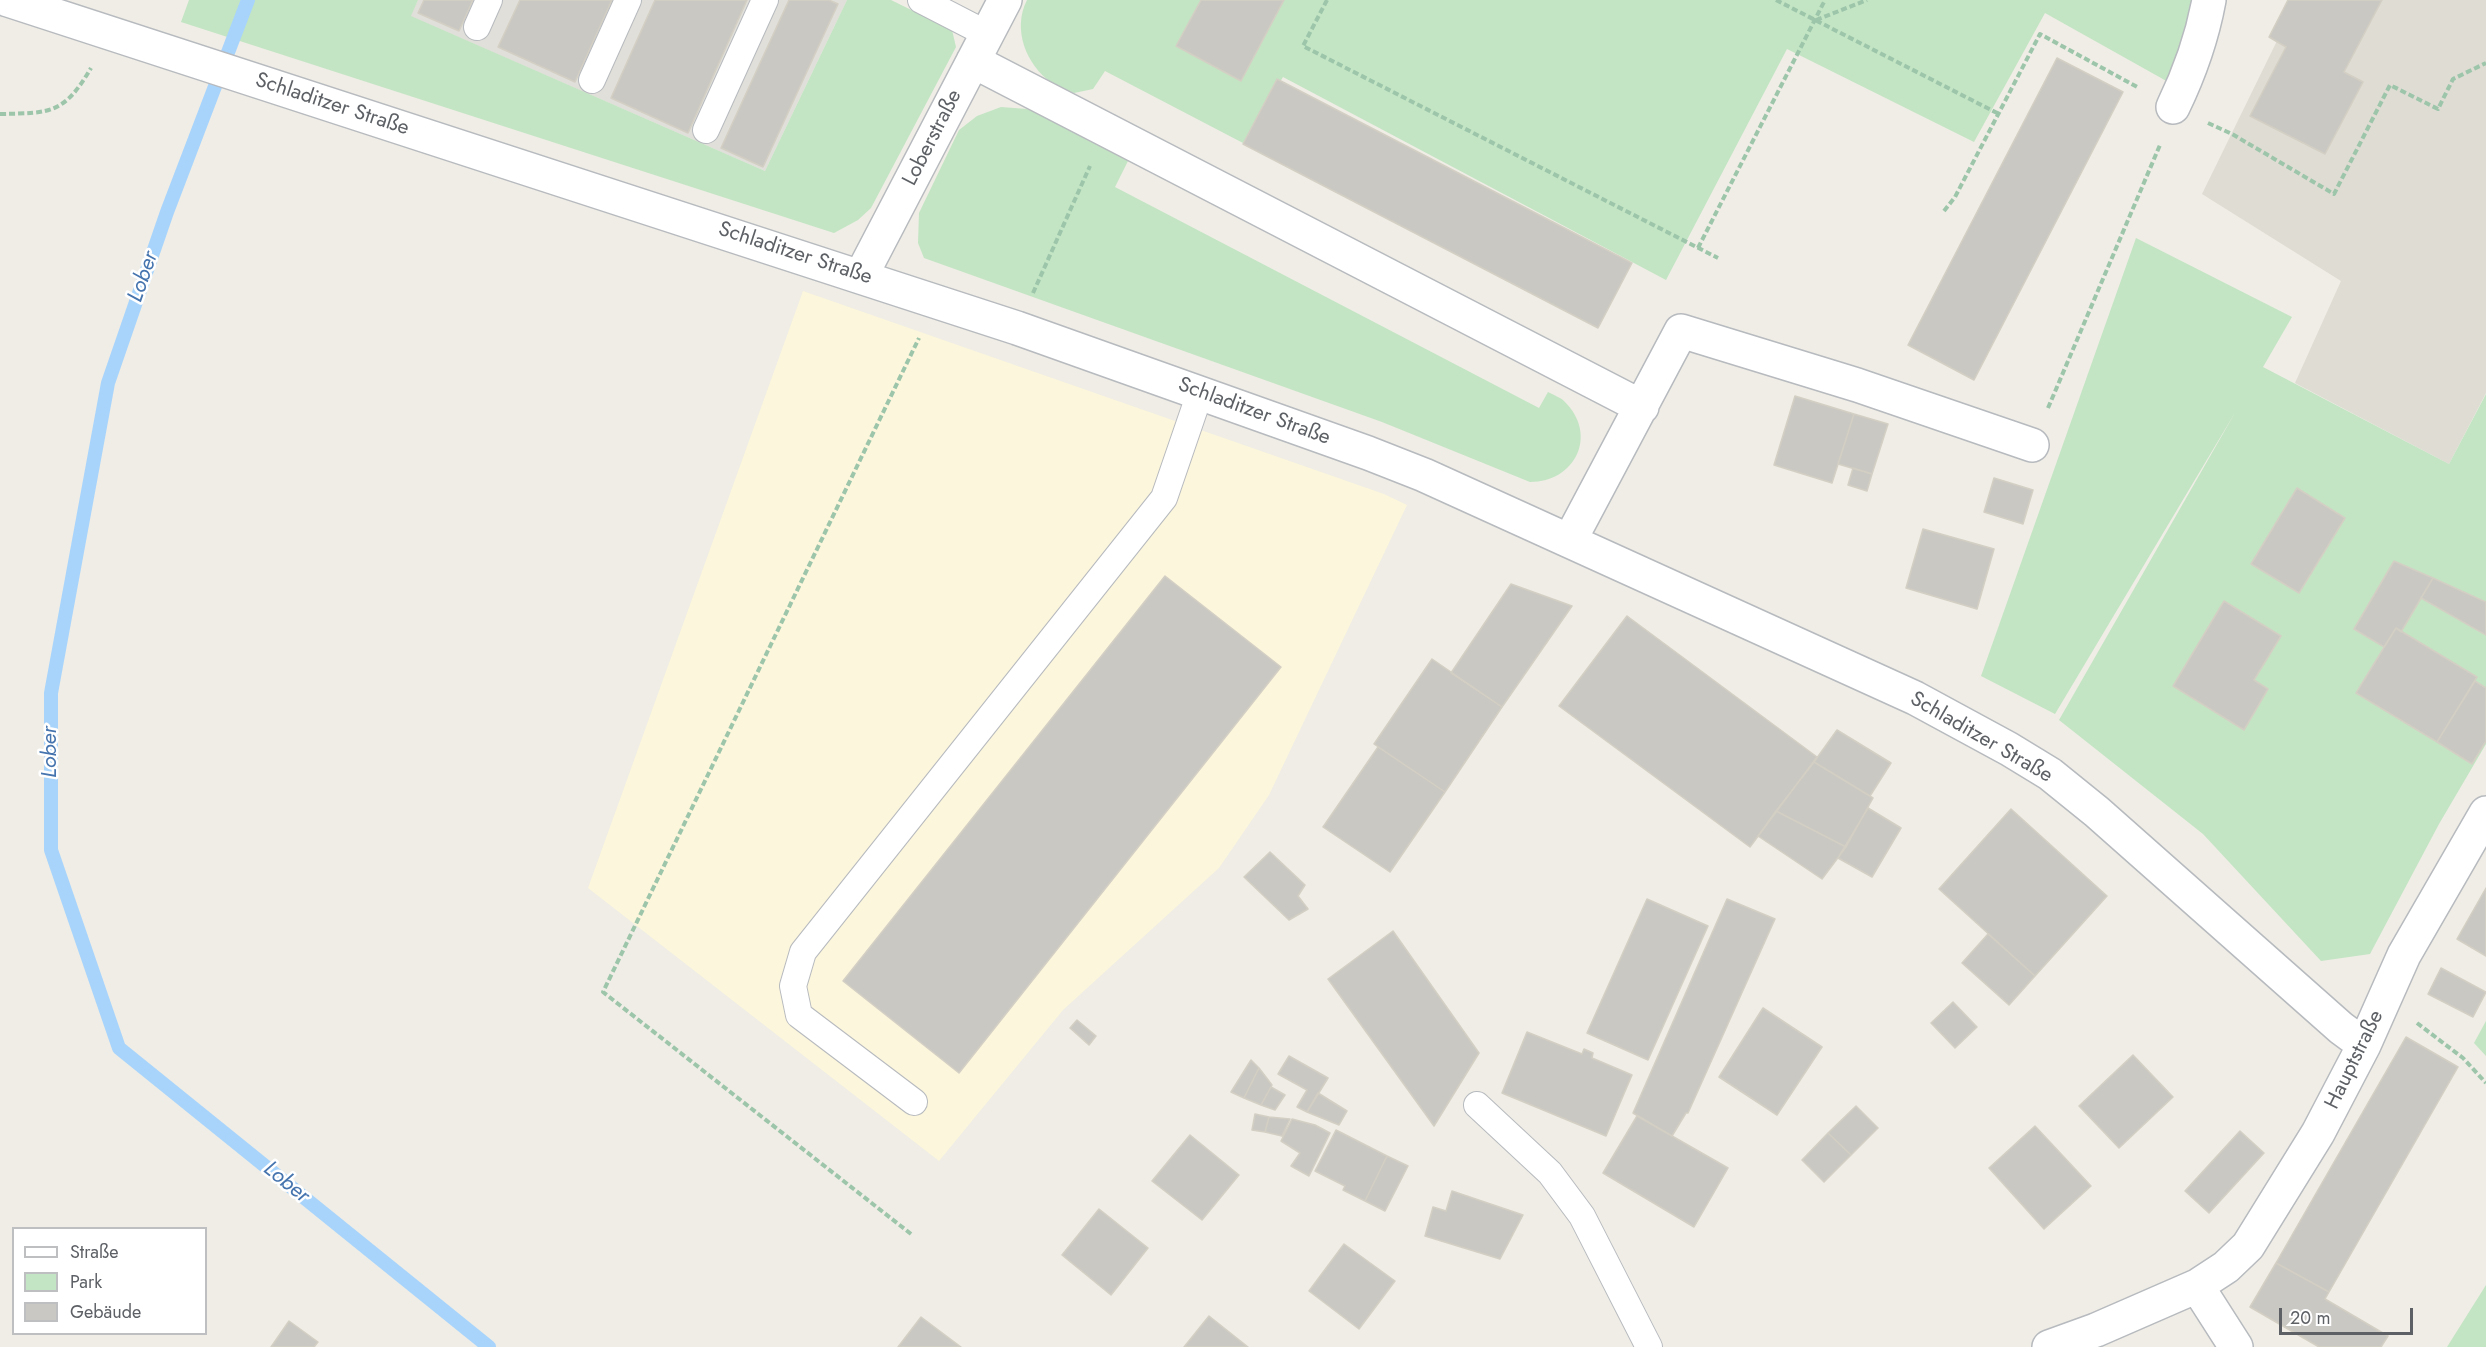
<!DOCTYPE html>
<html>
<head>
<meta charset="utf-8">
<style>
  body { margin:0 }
  #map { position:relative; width:2486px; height:1347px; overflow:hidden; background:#efede5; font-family:Jost,sans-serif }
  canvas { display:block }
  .legend { position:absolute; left:12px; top:1227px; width:195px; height:108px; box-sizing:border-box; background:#fff; border:2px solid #bebfc1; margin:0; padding:8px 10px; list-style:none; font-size:18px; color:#5d6065 }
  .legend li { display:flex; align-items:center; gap:12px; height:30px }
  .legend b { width:30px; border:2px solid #bebfc1 }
  .scale { position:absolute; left:2279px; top:1308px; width:134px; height:27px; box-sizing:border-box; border:3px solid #5d6065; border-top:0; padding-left:8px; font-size:18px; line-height:21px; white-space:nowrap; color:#5d6065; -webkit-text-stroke:4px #fff; paint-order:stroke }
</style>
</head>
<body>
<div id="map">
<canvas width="2486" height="1347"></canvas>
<ul class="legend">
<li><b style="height:8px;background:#fff"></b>Straße</li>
<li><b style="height:16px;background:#c3e5c4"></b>Park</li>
<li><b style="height:16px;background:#cac8c2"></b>Gebäude</li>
</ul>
<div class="scale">20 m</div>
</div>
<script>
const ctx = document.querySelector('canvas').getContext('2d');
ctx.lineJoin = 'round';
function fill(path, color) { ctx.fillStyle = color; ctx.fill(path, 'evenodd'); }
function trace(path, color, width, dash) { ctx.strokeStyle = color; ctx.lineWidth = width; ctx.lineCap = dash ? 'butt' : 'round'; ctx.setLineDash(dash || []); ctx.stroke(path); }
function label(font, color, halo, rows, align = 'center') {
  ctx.font = font + ' Jost,sans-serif'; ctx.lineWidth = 5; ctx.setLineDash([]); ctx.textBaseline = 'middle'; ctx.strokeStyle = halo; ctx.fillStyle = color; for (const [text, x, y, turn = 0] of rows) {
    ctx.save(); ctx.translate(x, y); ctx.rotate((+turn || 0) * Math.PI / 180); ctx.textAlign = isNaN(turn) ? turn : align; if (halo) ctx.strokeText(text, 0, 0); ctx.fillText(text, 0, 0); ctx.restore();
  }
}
const commercial = new Path2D(`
  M803,291L1384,494L1407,505L1269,795L1219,868L1063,1010L939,1161L588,888Z`);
const industrial = new Path2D(`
  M418,0H847L765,171L410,16Z`);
const education = new Path2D(`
  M2297,0H2486V393L2449,464L2295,383L2341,281L2202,194Z`);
const green = new Path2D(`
  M189,0H418L411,16L765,171L847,0H891L952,30L956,47L871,208L858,220L834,233L181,22Z
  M1027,0H2194L2170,83L2045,13L1974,142L1787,49L1666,280L1283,77L1243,143L1105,71L1093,89L1074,93C1067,90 1059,87 1052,83C1026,65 1012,29 1027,0Z
  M1001,107L1027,109L1054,118L1130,157L1115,187L1539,408L1548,392C1553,395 1560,397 1564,401C1599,435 1575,482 1530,482L1382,422L924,258L918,243L919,213L959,130L977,116Z
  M2136,238L2292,317L2263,367L2449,464L2486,394V744L2439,824L2370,954L2321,961L2203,834L2059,720L2236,411L2055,714L1981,676Z
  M2486,1021V1056L2474,1043Z
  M2486,1285V1347H2447Z`);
const stream = new Path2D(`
  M248,0L167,212L108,383L51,693V850L119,1048L489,1347`);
const building = new Path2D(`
  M424,0H473L459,31L418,13Z
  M520,0H612L575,82L498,47Z
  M655,0H747L688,133L611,98Z
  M789,0H829L838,4L763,167L721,148Z
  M1201,0H1284L1241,81L1176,46Z
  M2288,0H2382L2344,72L2363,82L2325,154L2250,116L2286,47L2269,37Z
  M2057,58L2123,92L1974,380L1908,345Z
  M1277,79L1632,263L1598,328L1243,144Z
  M1795,396L1854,414L1832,483L1774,465Z
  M1854,414L1888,424L1872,474L1838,464Z
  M1853,468L1872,474L1867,491L1848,485Z
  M1994,478L2033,490L2023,524L1984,512Z
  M2297,488L2345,518L2299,593L2251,564Z
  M1923,529L1994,549L1977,609L1906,588Z
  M2394,561L2433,578L2401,632L2396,628L2384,647L2354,629Z
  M1165,576L1281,667L959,1073L843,981Z
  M2433,578L2486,602V635L2421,598Z
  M1511,584L1572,606L1502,707L1451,673Z
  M2224,601L2281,636L2254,680L2268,689L2244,730L2173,686Z
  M1627,616L1817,757L1750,847L1559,706Z
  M2396,628L2477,677L2437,742L2356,693Z
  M1432,659L1502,707L1445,792L1374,744Z
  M2475,681L2486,688V741L2472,764L2437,742Z
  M1837,730L1891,763L1870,796L1814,762Z
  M1378,747L1445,792L1390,872L1323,827Z
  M1814,762L1873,798L1846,847L1776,811Z
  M1868,808L1901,828L1872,877L1838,858Z
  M2011,809L2107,896L2035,976L1939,889Z
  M1776,811L1846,847L1822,879L1758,836Z
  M1270,852L1305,885L1298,896L1308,909L1289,920L1244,877Z
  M2486,888V956L2457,939Z
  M1647,899L1708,926L1648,1060L1587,1033Z
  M1727,899L1775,919L1688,1113H1686L1672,1136L1633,1113Z
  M1393,931L1479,1053L1434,1126L1328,979Z
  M1988,934L2035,976L2009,1005L1962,963Z
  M2441,968L2486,992L2473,1017L2428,994Z
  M1953,1002L1977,1027L1955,1048L1931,1023Z
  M1763,1008L1822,1047L1777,1115L1719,1077Z
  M1077,1020L1096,1036L1089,1045L1070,1028Z
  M1527,1032L1582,1054L1584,1049L1593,1053L1592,1058L1632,1075L1606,1136L1502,1093Z
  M2406,1037L2458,1067L2329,1292L2276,1263Z
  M2133,1055L2173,1097L2119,1148L2079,1106Z
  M1289,1056L1328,1078L1307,1112L1297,1107L1307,1090L1278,1074Z
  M1251,1060L1259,1068L1244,1098L1231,1092Z
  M1259,1068L1272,1085L1261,1105L1244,1098Z
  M1271,1087L1285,1095L1275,1110L1261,1105Z
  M1318,1093L1347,1111L1339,1125L1307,1112Z
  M1856,1106L1878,1128L1851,1155L1828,1133Z
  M1255,1114L1269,1117L1265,1132L1252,1130Z
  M1637,1116L1728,1168L1694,1227L1603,1173Z
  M1269,1117L1290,1119L1282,1136L1265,1132Z
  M1292,1119L1315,1125L1330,1133L1309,1176L1291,1166L1300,1153L1281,1141Z
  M2035,1126L2091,1186L2044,1229L1989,1168Z
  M1336,1130L1387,1156L1365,1201L1343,1190L1345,1186L1315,1171Z
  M2240,1131L2264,1153L2209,1213L2185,1191Z
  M1828,1133L1851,1155L1824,1182L1802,1160Z
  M1190,1135L1239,1175L1202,1220L1152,1181Z
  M1387,1156L1408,1166L1385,1211L1365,1201Z
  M1452,1191L1523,1215L1500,1259L1425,1236L1433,1207L1446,1211Z
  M1099,1209L1148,1248L1111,1295L1062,1255Z
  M1344,1244L1395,1281L1359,1329L1309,1291Z
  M2276,1263L2329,1292L2325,1299L2388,1336L2381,1347H2319L2250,1307Z
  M1209,1316L1248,1347H1184Z
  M921,1317L961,1347H898Z
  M289,1321L318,1342L314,1347H271Z`);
const path = new Path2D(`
  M1327,0L1303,46L1718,258
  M1776,0L1999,114
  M1816,20L1867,0
  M0,114C51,113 64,114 91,68
  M2208,123L2232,134L2334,194L2390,85L2438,109L2453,79L2486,63
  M1944,211L1955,197L2040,34L2139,88
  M1698,248L1825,0
  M1033,293L1090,166
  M2048,408L2160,145
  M2417,1023L2463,1058L2486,1083
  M911,1234L603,992L919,338`);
const lane = new Path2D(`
  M921,0L987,34
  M477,27L489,0
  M592,80L628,0
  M706,130L765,0
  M914,1102L799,1015L793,986L803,952L1164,498L1200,393
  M1477,1105L1550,1173L1582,1216L1649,1347`);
const street = new Path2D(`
  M8,0L1017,328L1368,453L1424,475L1915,698L2009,749L2050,774L2097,812L2341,1028L2364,1045
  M973,61L1642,407
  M2173,107C2190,72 2202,38 2209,0
  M861,276L1005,0
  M1570,540L1681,331L1857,385L2032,445
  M2197,1286L2236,1347
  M2049,1347L2096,1330L2197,1286L2226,1267L2248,1246L2318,1133L2364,1045L2404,955L2486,813`);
const streetNames = [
  ["Schladitzer Straße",332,105,18],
  ["Loberstraße",933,138,-63],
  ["Schladitzer Straße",795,254,18],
  ["Schladitzer Straße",1254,412,20],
  ["Schladitzer Straße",1981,738,30],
  ["Hauptstraße",2355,1060,-64]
];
const waterNames = [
  ["Lober",144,277,-71],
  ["Lober",51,752,-90],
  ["Lober",286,1183,39]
];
fill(commercial, '#fcf6dc');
fill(industrial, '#e0dfd9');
fill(education, '#dedcd3');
fill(green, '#c3e5c4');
trace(stream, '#a8d4fc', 14);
fill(building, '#cac8c2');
trace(building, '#d3cfc4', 1.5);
trace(lane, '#b7babe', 28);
trace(street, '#b7babe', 36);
trace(path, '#9cc5aa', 4, [6, 3]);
trace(lane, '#fff', 26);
trace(street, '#fff', 33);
label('21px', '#5d6065', '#fff', streetNames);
label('italic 22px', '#4574ae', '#fff', waterNames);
</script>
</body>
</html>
